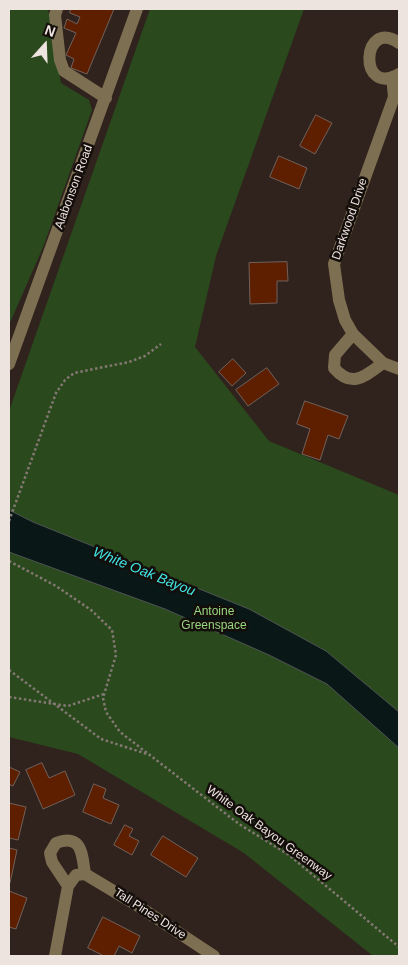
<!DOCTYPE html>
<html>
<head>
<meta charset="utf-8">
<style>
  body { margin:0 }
  #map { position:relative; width:408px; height:965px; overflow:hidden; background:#30231d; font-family:Arial,sans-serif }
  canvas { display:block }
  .frame { position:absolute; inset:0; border:10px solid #ede3df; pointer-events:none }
  .north { position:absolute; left:20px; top:20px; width:50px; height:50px; -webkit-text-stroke:4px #140e0b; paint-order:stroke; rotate:20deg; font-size:14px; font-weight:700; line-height:20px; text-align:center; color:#ede3df }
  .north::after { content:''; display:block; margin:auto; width:18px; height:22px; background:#ede3df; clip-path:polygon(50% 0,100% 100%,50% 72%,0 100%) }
</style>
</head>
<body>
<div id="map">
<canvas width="408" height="965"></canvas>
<div class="frame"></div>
<div class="north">N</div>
</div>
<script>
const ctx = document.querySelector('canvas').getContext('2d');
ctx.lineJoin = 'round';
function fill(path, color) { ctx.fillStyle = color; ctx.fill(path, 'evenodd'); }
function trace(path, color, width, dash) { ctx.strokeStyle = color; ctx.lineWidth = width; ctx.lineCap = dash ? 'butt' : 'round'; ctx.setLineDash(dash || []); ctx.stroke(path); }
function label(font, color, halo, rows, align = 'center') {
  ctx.font = font + ' Arial,sans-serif'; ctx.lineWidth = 5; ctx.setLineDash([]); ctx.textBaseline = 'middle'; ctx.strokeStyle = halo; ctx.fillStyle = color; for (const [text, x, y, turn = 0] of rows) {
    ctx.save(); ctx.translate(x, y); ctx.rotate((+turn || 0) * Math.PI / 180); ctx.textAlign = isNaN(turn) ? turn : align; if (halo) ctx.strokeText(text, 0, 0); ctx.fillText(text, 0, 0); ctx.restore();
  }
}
const green = new Path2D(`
  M9,9H48L61,83L89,100L92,110L44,245L9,325Z
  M150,9H304L216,256L195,347L269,441L399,495V956H373L244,853L78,754L9,737V411Z`);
const water = new Path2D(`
  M9,510L33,522L249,609L326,651L399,712V748L327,684L269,655L165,609L9,552Z`);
const building = new Path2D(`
  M71,9H114L87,74L71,68L74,59L66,55L76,33L64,28L67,19L77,24L80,17L70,13Z
  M316,115L332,123L315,154L300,146Z
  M279,156L307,168L299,189L270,177Z
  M287,262L288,281H277V303L250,304L249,263Z
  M233,359L246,373L232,386L219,372Z
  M267,368L279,384L248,406L236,390Z
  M305,401L348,416L339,439L328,435L320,460L302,454L310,429L297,424Z
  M42,763L49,778L65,771L75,795L43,809L26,770Z
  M9,767L20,772L13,786L9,784Z
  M94,784L106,789L103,798L119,805L111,824L83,812Z
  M9,803L26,807L18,840L9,838Z
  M125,825L133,829L129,836L139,841L132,855L114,845Z
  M163,836L198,858L186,877L151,855Z
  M9,848L17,850L10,883H9Z
  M9,891L27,898L16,929L9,927Z
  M103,917L140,936L132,953L119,946L114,956H104L88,948Z`);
const path = new Path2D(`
  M9,521L56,393L65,380L74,373L129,362L145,356L161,344
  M9,561L56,586L91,610L112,630L116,655L103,698L106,712L120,732L239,824L289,855L399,947
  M9,670L101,739L147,754
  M9,697L68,706L104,694`);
const minor = new Path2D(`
  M57,9L55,15L60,60L64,71L106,98
  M399,43C361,17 358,98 399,74
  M392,77L394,97L334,264L339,300L345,320L353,334L383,363L399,369
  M353,334L335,355L334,368C352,389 365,376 383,363
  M9,364L137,9
  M68,886L52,862L50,853L56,843C82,833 82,854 85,874
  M55,956L68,886L76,875L85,874L135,904L214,956`);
const streetNames = [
  ["Alabonson Road",74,187,-70],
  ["Darkwood Drive",350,219,-71],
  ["White Oak Bayou Greenway",269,833,36],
  ["Tall Pines Drive",150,914,33]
];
const parkNames = [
  ["Antoine",214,612],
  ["Greenspace",214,626]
];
const waterNames = [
  ["White Oak Bayou",144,572,22]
];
fill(green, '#2a491d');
fill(water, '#091717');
trace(water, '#4d5453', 1);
fill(building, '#5e1f00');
trace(building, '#71615a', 1);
trace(path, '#847873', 2.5, [2.5, 2.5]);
trace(minor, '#7d6f52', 12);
label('12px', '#ede3df', '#140e0b', streetNames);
label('12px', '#98d680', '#140e0b', parkNames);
label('italic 14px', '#41e6e6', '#140e0b', waterNames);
</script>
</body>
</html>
